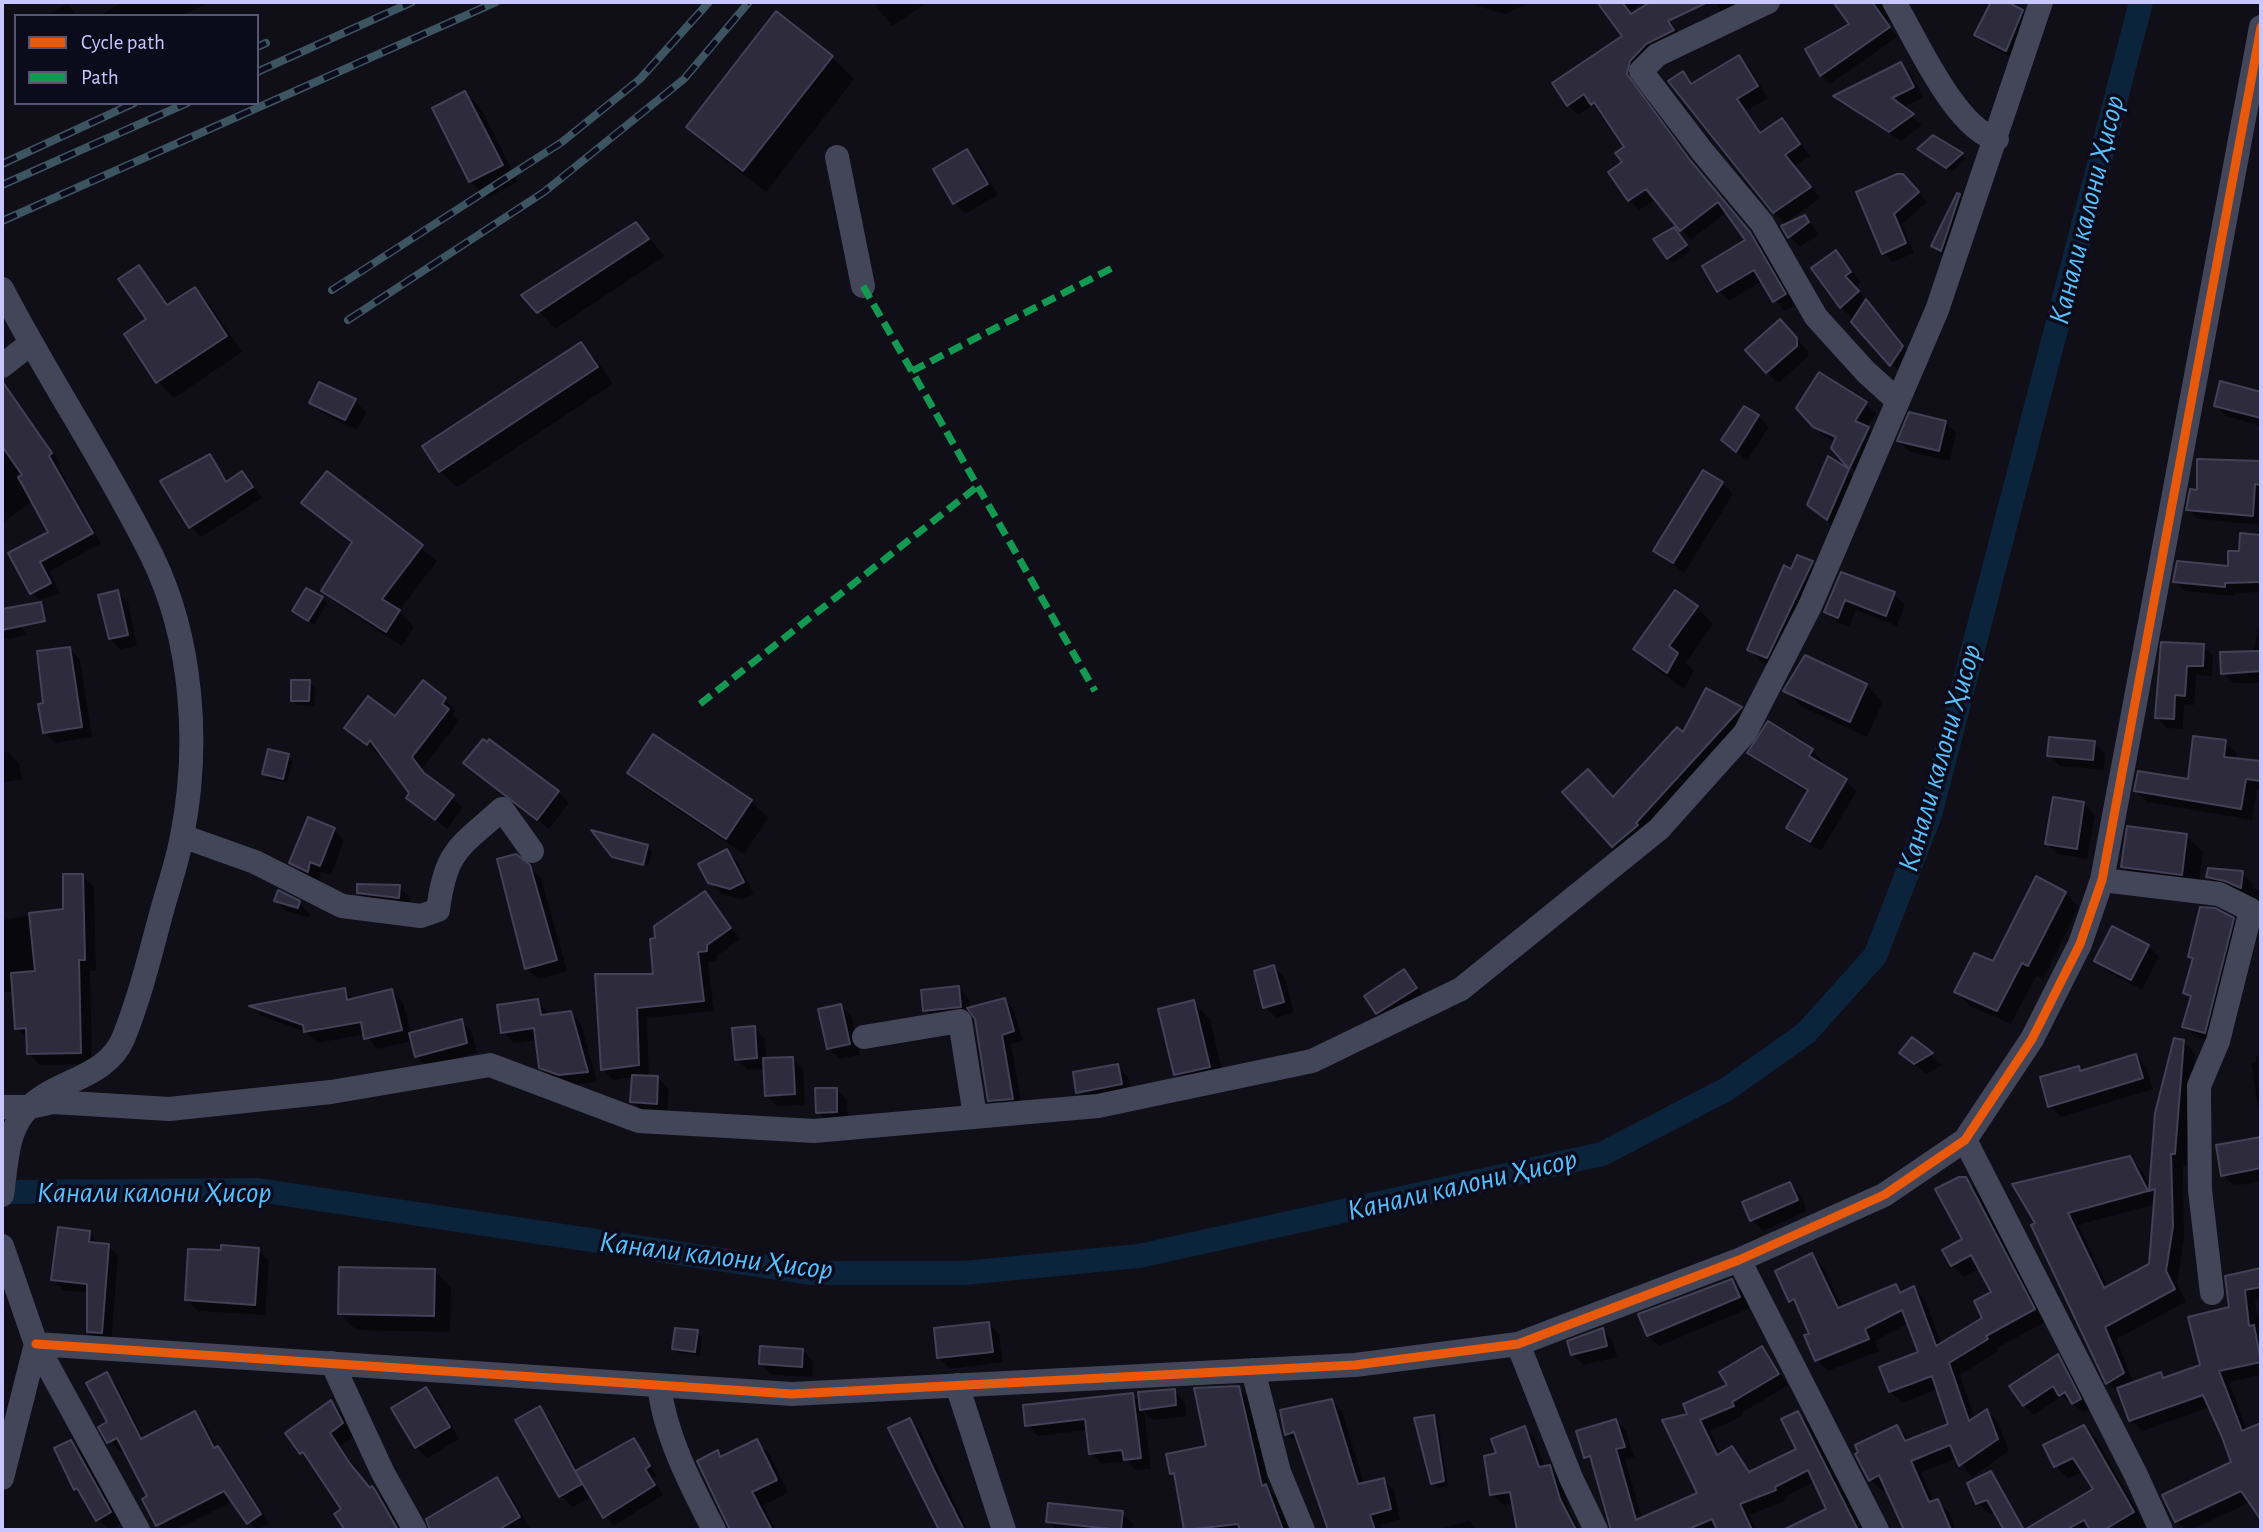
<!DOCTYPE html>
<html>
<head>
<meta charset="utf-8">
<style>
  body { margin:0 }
  #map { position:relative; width:2263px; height:1532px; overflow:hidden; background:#100f18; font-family:"Alegreya Sans",sans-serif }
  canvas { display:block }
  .frame { position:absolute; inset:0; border:4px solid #c7c6ff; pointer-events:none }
  .legend { position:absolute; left:14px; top:14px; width:245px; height:91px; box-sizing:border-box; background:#0c0b1c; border:2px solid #575677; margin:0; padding:9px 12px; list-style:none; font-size:21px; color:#c7c6ff }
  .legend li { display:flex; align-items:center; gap:14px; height:35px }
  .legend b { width:35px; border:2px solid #575677 }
</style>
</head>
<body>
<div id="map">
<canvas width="2263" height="1532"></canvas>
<div class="frame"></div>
<ul class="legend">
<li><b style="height:9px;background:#e8590c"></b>Cycle path</li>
<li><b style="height:9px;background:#139951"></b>Path</li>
</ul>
</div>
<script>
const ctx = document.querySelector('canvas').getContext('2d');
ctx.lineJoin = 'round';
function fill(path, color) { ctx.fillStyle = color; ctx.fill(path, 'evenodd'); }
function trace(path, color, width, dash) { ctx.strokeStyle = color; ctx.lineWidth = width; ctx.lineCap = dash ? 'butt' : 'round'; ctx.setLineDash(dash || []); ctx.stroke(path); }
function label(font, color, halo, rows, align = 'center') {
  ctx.font = font + ' "Alegreya Sans",sans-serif'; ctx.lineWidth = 7; ctx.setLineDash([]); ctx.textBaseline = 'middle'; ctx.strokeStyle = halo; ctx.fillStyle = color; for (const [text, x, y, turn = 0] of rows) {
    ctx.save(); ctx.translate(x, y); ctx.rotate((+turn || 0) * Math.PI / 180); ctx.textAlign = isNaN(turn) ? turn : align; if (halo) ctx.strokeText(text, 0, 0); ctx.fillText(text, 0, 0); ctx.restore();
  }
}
const shadow = new Path2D(`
  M123,2H211L181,16H99Z
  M880,2H922L924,5L892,26L875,5Z
  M1464,2H1533L1505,14Z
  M1599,2H1644L1615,20Z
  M1714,2H1767L1728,20Z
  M1835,2H1892L1887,11L1891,22L1888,24L1897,37L1830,84L1821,75L1851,24Z
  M1993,2H2003L2022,11L2033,22L2017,60L1988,46L1977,35Z
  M67,4L78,16H46Z
  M1669,19L1683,41L1640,71L1636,86L1700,172L1760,244L1795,305L1784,311L1762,281L1729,301L1719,290L1747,241L1727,212L1691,240L1656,199L1639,210L1629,200L1624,163L1626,147L1593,105L1578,115L1568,105Z
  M832,57L854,79L766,192L710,149L688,127Z
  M1739,57L1750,68L1768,98L1746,111L1762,134L1782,120L1810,156L1794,166L1820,198L1785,223L1774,212L1682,73L1693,84Z
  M1900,64L1911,74L1923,97L1902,108L1922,125L1901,141L1836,97Z
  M465,93L482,110L518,182L487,198L470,181Z
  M1933,137L1962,155L1966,159L1952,172L1924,154L1920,149Z
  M967,151L978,162L998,195L965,214L955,203L935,170Z
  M1913,186L1927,202L1902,224L1914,253L1893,262L1883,253L1858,193Z
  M1959,196L1970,207L1944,257L1933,246Z
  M1805,217L1819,234L1800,247L1789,237Z
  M636,224L665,256L555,329L524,295Z
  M1678,234L1691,250L1673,263L1668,258Z
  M1836,252L1861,283L1855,287L1913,358L1902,375L1853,321L1858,313L1852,318L1841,307L1814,268Z
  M138,267L170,305L195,289L210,305L242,352L174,398L158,382Z
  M1791,332L1808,351V357L1778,383L1767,372Z
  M580,344L597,361L613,384L457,487L440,471Z
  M2222,383L2261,393V426L2226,416L2216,406Z
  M6,389L61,464L58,466L101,543L49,572L60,593L39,600L30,590L11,554L51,533L33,500L2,524V393Z
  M355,401L366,412L357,430L322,413L311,402Z
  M1866,404L1876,414L1867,427L1878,439L1860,477L1833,448L1836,442L1825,437L1814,426ZM1865,431H1869L1855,461L1852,459Z
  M1758,416L1769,427L1747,461L1723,440Z
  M1945,422L1956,433L1950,461L1910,452L1899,441Z
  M209,456L229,482L242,473L262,498L201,537L191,527Z
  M2199,461L2261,464V525L2198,519L2188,509L2198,492Z
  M1848,471L1859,482L1838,530L1809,505Z
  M327,473L437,561L399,611L414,627L402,646L339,605L323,590L353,545L304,503Z
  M1722,483L1733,494L1684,573L1655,551Z
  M2261,552V592L2235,593L2234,596L2185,591L2175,581L2230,568V553Z
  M1812,563L1829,579L1766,666L1749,650L1792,571Z
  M1842,574L1894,594L1905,605L1897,626L1856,610L1849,627L1837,622L1826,612Z
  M117,592L128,603L137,646L121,650L110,639Z
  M322,598L327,603L314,625L294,611Z
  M1697,607L1713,624L1686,663L1694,671L1684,689L1652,666L1635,649Z
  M7,610L16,619L27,635L2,640V611Z
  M2261,615V683H2233L2223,673L2253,653Z
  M2163,644L2203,646L2213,656L2212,676L2196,675L2194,705L2184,704L2183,729L2167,728L2157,718Z
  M70,650L80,660L92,737L55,743L44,732L45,704Z
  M310,682L315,687L314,706L297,705L292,700Z
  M1866,685L1883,702L1867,737L1802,707L1785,691Z
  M445,699L455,710L453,715L459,721L422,769L430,780L463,807L447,829L408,797L411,793L381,751L378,754L347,728L395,719Z
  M1741,708L1754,721L1627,860L1565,792L1614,799L1684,734Z
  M1768,723L1812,751L1823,762L1821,765L1846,781L1857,791L1821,851L1799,838L1788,827L1808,793L1760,763L1750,752Z
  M2225,742L2237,753L2236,760L2261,762V791L2257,790L2252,820L2147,802L2136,791L2189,782Z
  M2094,743L2105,753L2104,770L2060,766L2049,755Z
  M487,745L558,792L569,803L549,829L465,763Z
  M8,752L19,763L22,779L2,783V753Z
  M288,756L293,761L287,783L269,779L264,774Z
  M630,773L751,801L768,818L744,854L646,789Z
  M2084,804L2095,815L2087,859L2057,854L2047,843Z
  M334,829L344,840L331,875L321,872L319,881L302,873L291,862Z
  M2186,836L2203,852L2198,890L2139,883L2123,867Z
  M647,847L652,852L649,865L613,855Z
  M727,851L738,862L754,894L742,899L721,894L710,882Z
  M529,867L541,878L567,971L538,979L527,969Z
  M2242,873L2253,884V889H2261V903L2238,891L2219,888L2208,877Z
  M82,875L94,887L96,971H90L92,1064L40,1065L28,1053V1039L17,1028L14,991L2,993V920L64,911Z
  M399,887L410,898V908L369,903L358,892Z
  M705,893L740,939L717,956V961L708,962L714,1011L647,1018L649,1078H658L669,1089L667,1114L643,1112L632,1101L634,1077L613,1080L603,1069L655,975L657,940Z
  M2065,893L2079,907L2043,979L2036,976L2011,1024L1970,1006L1956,992L1993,964Z
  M276,901L299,903L310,914L309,917L287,912Z
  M2233,919L2244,930L2215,1043L2195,1037L2184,1026L2192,999L2185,993L2194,961L2190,957Z
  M2148,946L2159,957L2142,990L2107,971L2096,961Z
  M1274,967L1285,978L1294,1013L1276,1018L1265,1007Z
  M1404,971L1426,999L1388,1023L1377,1013Z
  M958,988L969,999L970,1008L1004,1000L1014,1010L1023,1041L1011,1044L1022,1108L999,1110L989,1100L976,1018L970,1010L971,1017L936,1021L925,1010Z
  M344,990L354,1000L392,991L403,1002L411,1034L461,1021L472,1032L477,1053L427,1067L416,1056L413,1041L377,1049L365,1034L317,1043L306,1032L262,1016L253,1007Z
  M538,1001L549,1015L570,1012L581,1024L597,1082L572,1085L552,1078L541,1067L537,1040L514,1043L503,1032Z
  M1193,1002L1210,1019L1225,1084L1192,1091L1175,1074Z
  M841,1006L852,1017L860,1055L839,1059L828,1048Z
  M754,1028L765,1039L767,1060L792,1058L803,1069L805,1105L777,1106L766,1095L765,1069L748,1070L737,1059Z
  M1912,1039L1931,1055L1942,1065L1926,1074L1913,1063L1902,1053Z
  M2183,1041L2195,1054L2186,1166H2183L2184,1239L2177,1284L2186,1302L2116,1339L2134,1384L2161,1374L2165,1379L2202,1366L2231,1308L2227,1278L2261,1270V1299L2255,1301L2261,1335V1375L2229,1382L2247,1431L2261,1425V1513L2251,1502L2190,1530H2186L2176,1521L2234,1463L2211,1407L2142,1431L2131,1420L2121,1394L2108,1383L2033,1225L2129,1158L2142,1171L2151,1188ZM2156,1204L2150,1265L2108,1287L2078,1225Z
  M2261,1055V1124L2251,1063L2256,1062V1056Z
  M2136,1056L2146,1067L2153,1089L2061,1117L2050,1106L2078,1068L2082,1072Z
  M1117,1066L1128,1077L1132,1095L1089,1103L1078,1092Z
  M836,1089L847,1100L848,1122L829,1123L818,1112Z
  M2261,1139V1181L2234,1186L2223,1175L2218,1147Z
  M1966,1178L1978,1191L2045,1322L1997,1348L1998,1351L1960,1375L1975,1419L1987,1411L1998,1422L2009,1451L1972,1477L1957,1458L1921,1473L1934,1502L1937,1501L1949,1512L1956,1530H1905L1887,1489L1882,1491L1870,1480L1897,1427L1910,1441L1950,1425L1938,1389L1902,1403L1890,1391L1921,1353L1909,1323L1875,1341L1879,1351L1828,1371L1816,1360L1811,1334L1802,1311L1791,1301L1812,1255L1823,1267L1843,1308L1895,1286L1903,1294L1914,1288L1925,1300L1942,1345L1985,1318L1993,1292L1980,1268L1964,1277L1952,1265L1964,1240Z
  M1790,1184L1801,1195L1807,1211L1763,1231L1752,1220Z
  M89,1233L99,1245L108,1246L118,1256L111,1343L99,1342L89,1332V1293L63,1290L53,1279Z
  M258,1250L269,1260L265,1315L198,1311L187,1300Z
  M435,1271L451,1288L450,1332L356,1330L339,1313Z
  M1731,1281L1742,1292L1750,1308L1659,1346L1648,1335Z
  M988,1323L999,1334L1003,1362L950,1369L939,1358Z
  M1602,1330L1613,1341L1617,1357L1584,1365L1573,1355Z
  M697,1332L702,1337L700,1356L679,1353L674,1348Z
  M1762,1348L1788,1385L1742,1413L1743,1416L1710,1431L1721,1455L1732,1448L1752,1473L1799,1449L1797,1413L1808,1423L1863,1530H1803L1828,1509L1815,1481L1784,1498L1785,1501L1749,1515L1757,1530H1617L1607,1510L1595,1466L1586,1457L1616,1421L1626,1431L1634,1457L1625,1459L1642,1519L1700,1494L1690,1415L1730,1386Z
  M803,1351L814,1362L812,1377L772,1375L761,1364Z
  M2057,1356L2067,1366L2089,1409L2083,1412L2062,1396L2034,1415L2024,1405Z
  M106,1374L116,1384L144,1439L195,1413L205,1423L217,1448L228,1458L270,1524L256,1530L233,1501L176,1530H163L158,1525L149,1497L124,1449L119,1452L101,1427L109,1423Z
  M1238,1388L1249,1398L1270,1490L1276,1497L1290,1530H1186L1177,1478L1171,1473L1208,1447Z
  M426,1390L437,1400L459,1439L427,1458L416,1447Z
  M1174,1391L1185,1402L1186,1416L1152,1420L1144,1411L1151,1469L1136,1470L1127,1461L1102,1464L1091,1453L1088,1430L1038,1436L1027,1425L1132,1395L1141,1403Z
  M1331,1401L1342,1411L1364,1484L1383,1480L1394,1490L1400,1520L1380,1525L1381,1530H1329L1300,1444L1287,1434Z
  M331,1402L343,1415L355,1436L341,1446L363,1479L385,1500L403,1530H348L336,1515L344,1509L287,1434Z
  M539,1408L550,1419L578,1471L633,1440L657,1476L653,1479L663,1495L613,1526L592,1496L572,1507L561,1496Z
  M1433,1417L1438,1422L1448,1486L1438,1488L1433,1483Z
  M909,1420L920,1431L968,1530H939L891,1429Z
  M2084,1427L2097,1440L2145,1525L2141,1528L2142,1530H2047L2042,1521L2096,1489L2084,1471L2068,1479L2056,1466L2046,1446Z
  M1524,1428L1535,1439L1545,1468L1549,1467L1560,1478L1570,1512L1580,1530H1519L1514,1503L1503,1505L1492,1494L1499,1454Z
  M756,1441L769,1453L788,1493L763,1505L776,1530H732L699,1461L718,1452L723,1457Z
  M71,1442L82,1453L121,1524L110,1530L98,1520L76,1489Z
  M1985,1476L2006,1508L1989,1514L1978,1503Z
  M497,1480L509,1492L531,1530H431L428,1520Z
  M1122,1513L1133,1524L1132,1530H1057L1047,1521Z
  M1469,1521L1478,1530H1435Z`);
const canal = new Path2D(`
  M2,1192L258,1190L810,1273H964L1139,1256L1602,1154L1727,1089L1806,1033L1875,956L1930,815L2141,2`);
const building = new Path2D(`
  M1597,2H1622L1631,14L1650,2H1708L1668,21L1674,30L1646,44L1630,61L1627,74L1690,160L1750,232L1786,294L1773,302L1754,270L1717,292L1702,266L1745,240L1718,202L1680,231L1646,189L1628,201L1608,172L1622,162L1615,153L1624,147L1594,102L1591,105L1584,94L1567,106L1552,83L1622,36Z
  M1833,2H1872L1890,27L1820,76L1805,49L1849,24Z
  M1991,2H2007L2023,10L2006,51L1974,35Z
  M776,11L833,56L743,171L686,127Z
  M1739,55L1758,86L1737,99L1760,133L1782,118L1800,144L1785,155L1811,187L1773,213L1668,81L1683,71L1691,84Z
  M1901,62L1914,87L1892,98L1914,114L1889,132L1833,96Z
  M465,91L503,165L469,182L432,108Z
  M1933,135L1963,153L1946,168L1917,149Z
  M967,149L988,184L953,204L933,169Z
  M1897,174H1903L1919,192L1894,214L1906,243L1882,254L1856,192Z
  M1957,193L1960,194L1941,251L1931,246Z
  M1805,215L1809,222L1788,238L1781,226Z
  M636,222L649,239L537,313L521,295Z
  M1674,227L1687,245L1667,259L1653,239Z
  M1836,250L1851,272L1845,276L1859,291L1840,308L1811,268Z
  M139,265L167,305L195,287L227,336L156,383L124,334L146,319L118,279Z
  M1866,299L1903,346L1890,366L1851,322Z
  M1780,319L1797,338V346L1766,373L1745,350Z
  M581,342L598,367L439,472L422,446Z
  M1819,372L1867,402L1855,421L1869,427L1849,469L1831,448L1836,437L1813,427L1796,408Z
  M2,381L52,453L49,456L93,533L40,562L51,583L30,594L8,553L48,532L18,477L22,475L2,446Z
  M2220,381L2261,392V418L2214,406Z
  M319,382L356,399L345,420L309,403Z
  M1744,406L1759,415L1736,452L1721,440Z
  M1909,412L1946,421L1939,451L1897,441Z
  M210,454L226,482L242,471L253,487L189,528L160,481Z
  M1828,456L1849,469L1827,520L1807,505Z
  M2197,459L2261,461V485L2255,484L2253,516L2186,510L2190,489L2197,490Z
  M1703,470L1723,482L1673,563L1653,551Z
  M327,471L423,545L382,599L400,610L386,632L321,591L352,542L301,503Z
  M2240,533L2261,535V582L2225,583V587L2173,582L2177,561L2228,566V551H2239Z
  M1797,555L1813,561L1767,658L1747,650L1784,565L1791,569Z
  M1841,572L1895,592L1886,616L1845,600L1838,618L1824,612Z
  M306,588L323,597L308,621L292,611Z
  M118,590L128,635L109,639L98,595Z
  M1675,590L1698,606L1669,646L1678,653L1667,673L1633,649Z
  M41,602L45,621L2,630V609Z
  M2161,642L2204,644L2203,666H2187L2185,696L2175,695L2174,719L2155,718Z
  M70,647L82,727L43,733L38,704L43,703L37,651Z
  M2261,651V671L2221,674L2220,652Z
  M1805,655L1867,684L1850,722L1783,691Z
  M291,680H310L309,701H291Z
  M423,680L446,698L442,704L449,709L412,757L424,773L454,795L435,820L406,798L409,793L370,740L367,745L344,728L368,696L395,716Z
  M1706,688L1742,707L1636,823L1638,825L1612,847L1562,792L1588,769L1613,797L1677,727L1683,732Z
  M1768,721L1813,749L1809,756L1847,779L1810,842L1786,828L1808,790L1747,753Z
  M653,734L752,800L726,839L627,773Z
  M2193,736L2226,740L2224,757L2261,761V781L2246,779L2241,809L2134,791L2138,771L2188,779Z
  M2049,737L2095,741L2093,760L2047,756Z
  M483,739L487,742L489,739L559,791L537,820L463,763Z
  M268,749L289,754L283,779L262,774Z
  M2053,797L2084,802L2077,849L2045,844Z
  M308,817L335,828L320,866L310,862L308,872L289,863Z
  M2127,826L2187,834L2182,875L2121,867Z
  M591,830L648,845L643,865L612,857Z
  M727,849L744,882L730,889L708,883L698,864Z
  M516,854L530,865L557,960L525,969L497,859Z
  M2208,868L2243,871L2241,888L2225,881L2206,877Z
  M63,874H83L85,960H79L81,1053L27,1054L26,1028L15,1029L11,973L35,971L29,913L63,909Z
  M2036,876L2066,892L2028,966L2022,963L1997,1011L1954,992L1974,953L1993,961Z
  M357,884L400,885L399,898L357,893Z
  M278,890L300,901L298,908L274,901Z
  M705,891L731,928L707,945V951L698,952L704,1001L637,1008L639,1065L601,1070L595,974H653L650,939L655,938L654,926Z
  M2200,907L2215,908L2234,918L2205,1033L2182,1027L2191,996L2183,993L2193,958L2188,957Z
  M2112,926L2149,945L2131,980L2094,961Z
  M1274,965L1284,1002L1263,1008L1254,971Z
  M1404,969L1417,988L1376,1014L1364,996Z
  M959,986L961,1007L923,1011L921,990Z
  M345,988L347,1000L392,989L402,1030L364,1039L361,1022L304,1032L303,1025L249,1006Z
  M1005,998L1014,1031L1002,1035L1013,1099L988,1101L975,1019L967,1008Z
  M538,999L541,1015L571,1011L588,1072L559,1075L539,1068L534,1028L501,1033L497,1005Z
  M1194,1000L1210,1067L1174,1075L1158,1009Z
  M841,1004L850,1044L827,1049L818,1009Z
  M462,1019L467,1043L415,1057L409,1033Z
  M755,1026L757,1058L735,1060L732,1028Z
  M1912,1037L1933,1053L1914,1064L1899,1053Z
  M2174,1038L2184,1040L2175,1154H2171L2173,1226L2166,1271L2175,1289L2105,1327L2124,1373L2106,1384L2031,1225L2035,1223L2012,1184L2130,1156L2148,1191L2068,1213L2104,1288L2149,1264L2155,1189L2149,1191L2155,1113Z
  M2136,1054L2143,1078L2048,1107L2040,1077L2079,1066L2080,1071Z
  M793,1057L795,1094L765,1096L763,1058Z
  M1118,1064L1122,1084L1076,1093L1073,1072Z
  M632,1075L658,1076L657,1104L630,1102Z
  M815,1088H837V1112L816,1113Z
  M2261,1137V1168L2221,1176L2216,1145Z
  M1959,1177H1966L2035,1309L1986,1336L1988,1339L1949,1363L1969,1421L1987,1409L1998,1439L1959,1466L1950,1445L1911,1461L1929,1502L1938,1499L1951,1530H1904L1879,1475L1869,1481L1855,1454L1858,1452L1855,1445L1897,1425L1905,1441L1948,1424L1932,1376L1889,1392L1879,1367L1918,1352L1902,1310L1865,1329L1869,1339L1815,1361L1804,1335L1809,1334L1794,1299L1789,1302L1775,1271L1812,1253L1838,1308L1896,1284L1900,1293L1914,1286L1936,1346L1982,1318L1974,1301L1991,1292L1971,1255L1951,1266L1942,1250L1962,1239L1935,1189Z
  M1790,1182L1798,1200L1750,1221L1742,1202Z
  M58,1227L90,1231L89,1242L109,1244L102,1333L87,1332V1284L51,1280Z
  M221,1245L259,1248L255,1305L185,1300L188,1249L221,1250Z
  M339,1267L435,1269L434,1316L338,1314Z
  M2261,1268V1287L2245,1290L2249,1326L2254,1325L2261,1362L2219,1371L2242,1431L2261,1423V1520L2241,1491L2175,1522L2162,1495L2231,1462L2222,1437L2203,1395L2129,1421L2117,1388L2161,1372L2163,1378L2200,1365L2188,1317L2229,1307L2225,1276Z
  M1732,1279L1740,1297L1647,1336L1638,1314Z
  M989,1322L993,1352L937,1358L934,1328Z
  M675,1328L698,1330L695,1352L672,1349Z
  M1603,1328L1607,1346L1571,1355L1567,1341Z
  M760,1346L803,1349L802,1367L759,1364Z
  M1762,1346L1779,1374L1732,1402L1734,1406L1700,1420L1717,1455L1732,1446L1749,1472L1796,1449L1781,1419L1798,1411L1858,1530H1783L1826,1509L1808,1470L1775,1487L1776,1490L1740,1504L1752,1530H1717L1712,1519L1686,1530H1611L1590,1456L1584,1458L1576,1431L1616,1419L1625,1447L1616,1449L1636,1520L1697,1493L1662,1420L1687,1414L1683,1404L1727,1385L1719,1372Z
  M2058,1354L2081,1399L2072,1404L2065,1392L2059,1396L2053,1386L2023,1406L2009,1386Z
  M107,1372L141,1439L195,1411L214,1448L218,1446L261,1514L247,1524L224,1491L156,1526L142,1499L147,1496L117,1438L107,1443L98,1427L107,1422L86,1383Z
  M1239,1386L1262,1486L1266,1484L1283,1530H1240L1238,1524L1184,1530L1174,1473L1170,1474L1166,1454L1206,1446L1194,1388Z
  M426,1387L450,1427L415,1448L391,1408Z
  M1175,1389L1176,1405L1140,1410L1138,1392Z
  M1133,1393L1141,1458L1124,1460L1122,1450L1089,1454L1085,1419L1025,1426L1023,1405Z
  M1332,1399L1358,1484L1384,1478L1391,1509L1370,1515L1375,1530H1328L1294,1432L1285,1435L1280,1410Z
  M331,1400L343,1423L330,1433L351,1465L370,1488L372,1486L375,1490L398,1530H345L334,1514L341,1509L303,1452L300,1454L285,1433Z
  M540,1406L582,1484L559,1497L515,1420Z
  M1434,1415L1444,1481L1431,1484L1414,1418Z
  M910,1418L934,1470L964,1530H939L888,1428Z
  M2084,1425L2134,1512L2104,1530H2090L2084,1520L2066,1530H2004L1987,1500L1976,1504L1967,1483L1991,1471L2024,1530L2093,1489L2073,1458L2054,1467L2043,1445Z
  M1525,1426L1539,1467L1550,1465L1560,1499L1576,1530H1517L1510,1492L1490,1495L1484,1456L1496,1453L1491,1439Z
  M634,1438L650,1466L645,1469L655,1485L603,1518L575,1471Z
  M757,1439L777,1480L752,1492L772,1530H730L697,1461L718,1450L720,1457Z
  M71,1440L111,1512L96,1521L77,1488L74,1490L54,1448Z
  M497,1477L520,1517L498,1530H430L426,1519Z
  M1048,1503L1123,1511L1121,1530L1046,1522Z`);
const minor = new Path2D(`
  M1768,2L1657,55L1641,71L1702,151L1762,223L1816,317L1866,372L1898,401
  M1894,2C1914,35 1956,131 1997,139
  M837,157L863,286
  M2,289C49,380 107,465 152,556C193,640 200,746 182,836C177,864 167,891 160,918C149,959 139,1000 123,1039C105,1081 49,1080 23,1114C6,1135 6,1169 2,1195
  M2,366L30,344
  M182,836L255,862L342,906L421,916L438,910C446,849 459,848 502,809L532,851
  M2102,880L2219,894L2251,910L2218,1041L2199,1086L2200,1190L2212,1293
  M864,1037L960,1021L975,1116
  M2,1107H30L53,1102L169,1109L331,1092L490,1065L639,1121L814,1131L1098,1106L1312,1061L1461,989L1659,829L1745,733L1810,606L1937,310L2041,2
  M1965,1140L2136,1475L2161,1530
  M2,1246L36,1344L2,1478
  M1739,1260L1877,1530
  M36,1344L792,1394L1355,1365L1518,1344L1739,1260L1884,1195L1965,1140L2032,1039L2080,944L2102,880L2261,27
  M36,1344L138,1530
  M1518,1344L1571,1478L1596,1530
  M332,1363L383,1473L415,1530
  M1253,1370L1279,1472L1303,1530
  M659,1385C665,1436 691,1485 714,1530
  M957,1385L1004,1530`);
const rail = new Path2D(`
  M257,47L266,43
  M257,72L412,2
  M2,164L134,103
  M2,185L187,103
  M2,221L496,2
  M332,290L562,142L640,79L709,2
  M348,320L544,192L684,79L749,2`);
const quiet = new Path2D(`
  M863,286L1095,691
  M912,371L1116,266
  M700,704L978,486`);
const cycleway = new Path2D(`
  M36,1344L792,1394L1355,1365L1518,1344L1739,1260L1884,1195L1965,1140L2032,1039L2080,944L2102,880L2261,27`);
const waterNames = [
  ["Канали калони Ҳисор",2087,210,-76],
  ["Канали калони Ҳисор",1940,758,-74],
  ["Канали калони Ҳисор",1462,1185,-13],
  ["Канали калони Ҳисор",154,1193],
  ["Канали калони Ҳисор",716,1256,7]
];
fill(shadow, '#0007');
trace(canal, '#0b233b', 24);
fill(building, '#2d2b3c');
trace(building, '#424157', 2);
trace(minor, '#434559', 24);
trace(rail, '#3c5561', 8);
trace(rail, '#0c0b1c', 5, [16]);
trace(quiet, '#139951', 7, [14, 7]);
trace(cycleway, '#e8590c', 9);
label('italic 30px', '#55c1fe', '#0c0b1c', waterNames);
</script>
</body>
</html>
